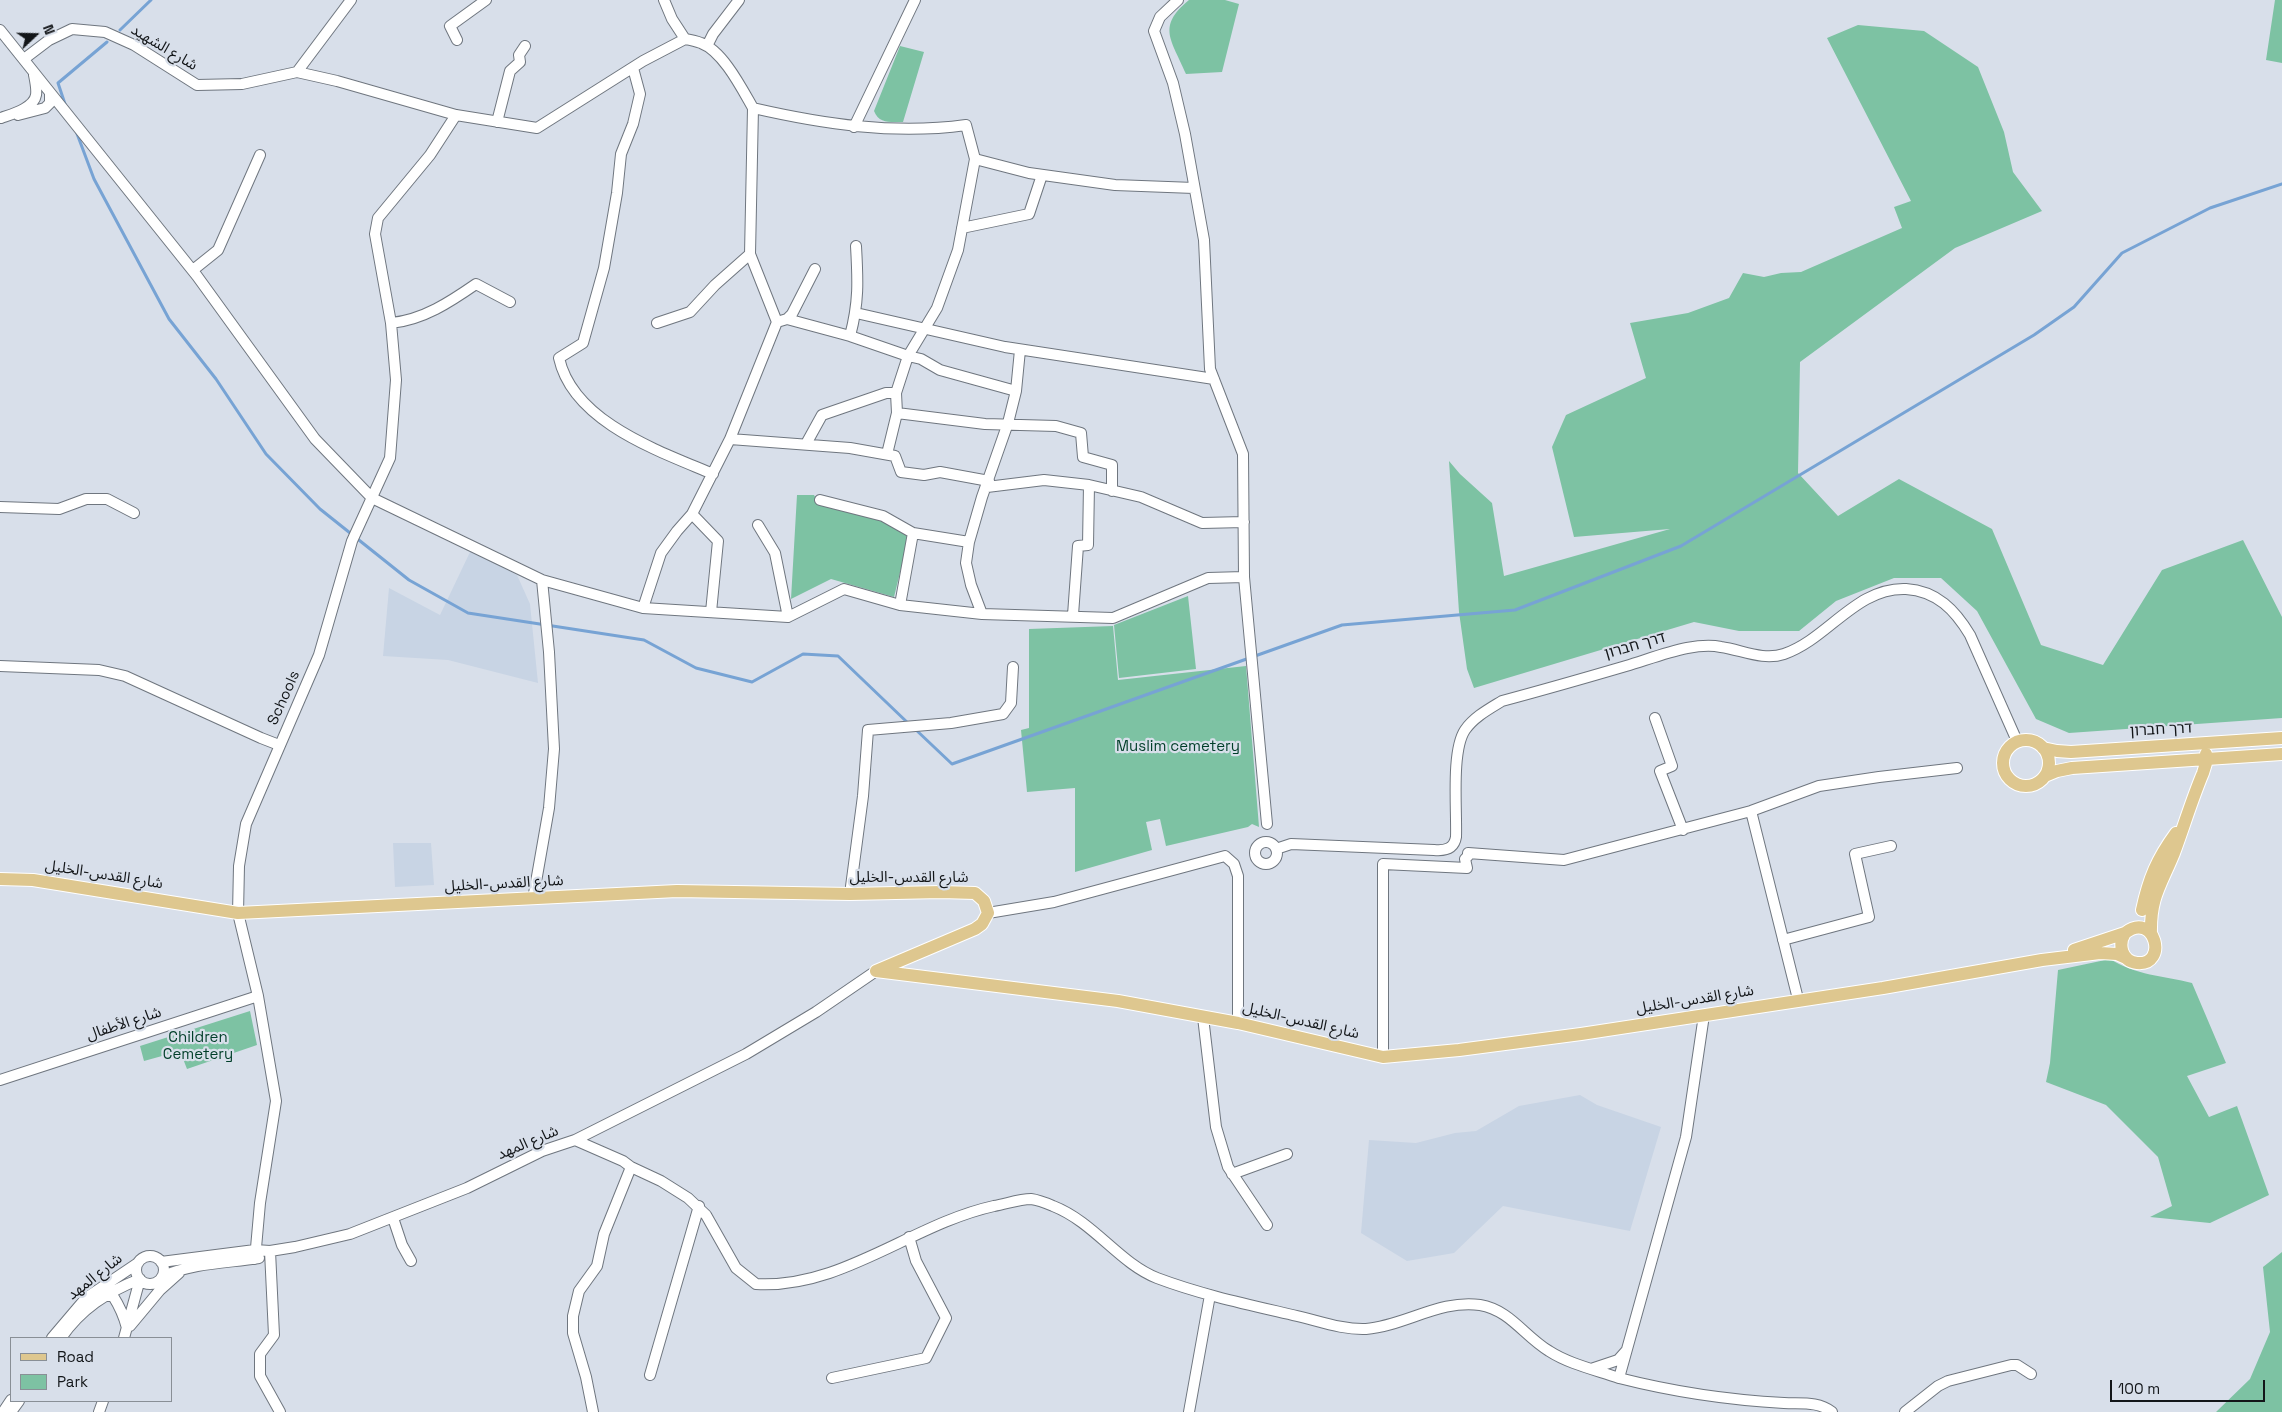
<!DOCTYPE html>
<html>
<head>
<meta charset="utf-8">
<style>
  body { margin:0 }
  #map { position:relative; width:2282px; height:1412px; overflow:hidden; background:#d8dfea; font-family:"Space Grotesk",sans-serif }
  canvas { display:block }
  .legend { position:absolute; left:10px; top:1337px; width:162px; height:65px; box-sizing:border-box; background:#d8dfea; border:1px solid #898f96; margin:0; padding:6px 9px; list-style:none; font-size:15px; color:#131619 }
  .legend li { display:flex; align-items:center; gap:10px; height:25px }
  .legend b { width:25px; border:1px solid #898f96 }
  .north { position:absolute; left:10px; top:10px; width:50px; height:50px; -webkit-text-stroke:4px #d8dfea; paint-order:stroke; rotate:69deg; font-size:14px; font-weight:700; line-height:20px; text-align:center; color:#131619 }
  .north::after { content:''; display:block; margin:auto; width:18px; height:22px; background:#131619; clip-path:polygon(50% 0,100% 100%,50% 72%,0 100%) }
  .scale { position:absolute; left:2110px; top:1380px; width:155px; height:22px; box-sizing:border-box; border:2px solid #131619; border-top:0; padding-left:6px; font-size:15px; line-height:18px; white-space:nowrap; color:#131619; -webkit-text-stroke:4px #d8dfea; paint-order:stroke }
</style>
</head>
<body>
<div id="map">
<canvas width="2282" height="1412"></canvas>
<ul class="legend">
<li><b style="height:6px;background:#dec78f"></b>Road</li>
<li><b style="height:14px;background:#7dc2a3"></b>Park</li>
</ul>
<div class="north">N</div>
<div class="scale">100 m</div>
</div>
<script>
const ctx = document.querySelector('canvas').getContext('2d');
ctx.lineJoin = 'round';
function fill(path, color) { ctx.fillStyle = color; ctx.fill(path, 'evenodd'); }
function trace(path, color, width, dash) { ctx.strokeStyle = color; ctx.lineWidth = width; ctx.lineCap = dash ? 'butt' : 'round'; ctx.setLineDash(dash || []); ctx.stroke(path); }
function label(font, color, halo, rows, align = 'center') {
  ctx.font = font + ' "Space Grotesk","Noto Sans Arabic","Noto Sans Hebrew",sans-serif'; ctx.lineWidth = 4.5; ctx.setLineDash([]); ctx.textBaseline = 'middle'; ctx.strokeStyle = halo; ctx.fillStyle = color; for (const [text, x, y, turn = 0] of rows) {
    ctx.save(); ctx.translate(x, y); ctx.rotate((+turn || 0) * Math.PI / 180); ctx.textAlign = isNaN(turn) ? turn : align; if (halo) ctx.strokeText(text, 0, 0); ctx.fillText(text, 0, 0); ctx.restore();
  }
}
const built = new Path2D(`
  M471,550L517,575L530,604L538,683L448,660L383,656L389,588L440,615Z
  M393,843H431L434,885L395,887Z
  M1580,1095L1597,1105L1661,1127L1630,1231L1503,1206L1454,1253L1407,1261L1361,1233L1369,1140L1416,1143L1455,1133L1476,1131L1519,1106Z`);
const green = new Path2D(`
  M1189,0H1225L1239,4L1222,72L1186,74C1172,40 1156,27 1189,0Z
  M2275,0H2282V63L2266,60Z
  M1858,25L1924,31L1978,67L2004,132L2013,172L2042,211L1955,248L1800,362L1798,473L1838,516L1899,479L1992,529L2041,645L2103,665L2162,570L2243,540L2282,617V718L2069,733L2036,719L1977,611L1941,578H1894L1836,601L1799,631H1739L1694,622L1474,688L1467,669L1459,612L1449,461L1460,474L1492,503L1504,576L1670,529L1574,537L1552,447L1566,415L1646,378L1630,323L1688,313L1729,298L1743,273L1764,277L1781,273L1801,272L1902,228L1894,207L1911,201L1827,38Z
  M900,46L924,52L903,122C891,122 879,124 874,111Z
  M797,495H814L818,502L885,519L909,536L894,597L831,579L791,599Z
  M1188,596L1196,669L1119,678L1114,625Z
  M1113,626L1118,680L1246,666L1259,827L1252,824L1248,827L1166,846L1160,819L1146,822L1152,850L1075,872V788L1027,792L1021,730L1029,728V629Z
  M2110,959C2135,975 2164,976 2192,983L2226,1063L2187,1076L2209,1117L2237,1106L2269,1195L2210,1223L2150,1217L2172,1206L2158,1157L2106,1105L2046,1082L2050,1063L2058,970Z
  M250,1011L257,1045L187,1069L180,1051L144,1061L140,1046Z
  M2282,1252V1412H2216L2250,1379L2270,1332L2263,1267Z`);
const stream = new Path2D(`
  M120,30L151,0
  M66,107L58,83L107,42
  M76,131L94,179L169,319L216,379L266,454L320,509L409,580L468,613L644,640L696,668L752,682L803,654L838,656L909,724
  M914,728L952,764L1342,625L1515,610L1681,546L2034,335L2074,307L2122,253L2210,208L2282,184`);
const minor = new Path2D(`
  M664,0L672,19L685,39
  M0,30L197,276L315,439L372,498L542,580L643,608L788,617L844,589L900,605L982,614L1113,618L1208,578L1244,577L1243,454L1210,369L1204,240L1185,134L1173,83L1154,31L1160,17L1178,0
  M457,40L450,26L486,0
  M707,46L713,34L739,0
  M24,59L49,40L72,29L105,32L134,45L197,85L242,84L297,72L351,0
  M633,68L640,94L633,124L621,154L617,193L604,268L583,343L559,358C573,422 659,451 713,474
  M297,72L337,81L456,115L537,128L643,61L685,39C691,40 696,41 701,43C723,51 742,89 753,108L750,254L777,322L730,439L692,514L677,531L661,553L643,608
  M753,108C823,124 894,135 966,125L975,159L958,250L937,308L908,356L896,393L897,413L887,454
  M18,115L45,108L50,103V93
  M1,118C12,114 34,108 36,95C37,89 35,80 34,75
  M497,122L510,71L520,62L519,55L525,46
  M854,127L915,0
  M975,159L1029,173L1115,185L1194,188
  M962,228L1029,214L1042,175
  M856,246C858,281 859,302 850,336L908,356L921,359L940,370L1016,391
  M193,270L218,250L260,155
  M856,313L1005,347L1214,379
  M787,319L792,314L815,269
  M777,322L787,319L850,336
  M391,323C423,320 450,302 476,284L510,302
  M657,323L690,312L715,285L750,254
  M897,413L985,424L1056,426L1081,433L1083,457L1112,465V491
  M730,439L850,448L895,456L901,472L924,475L940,472L989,481
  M806,444L822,415L886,393H896
  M987,487L1044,480L1089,485L1141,497L1202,523L1244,522
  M820,500L883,516L913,533L969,542
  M0,507L59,509L86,499H107L134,513
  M692,514L718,541L711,612
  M758,525L775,553L788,617
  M1244,577L1267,824
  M900,605L913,533
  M982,614L971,585L966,563L969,542L982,497L1008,423L1016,391L1020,350
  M1073,615L1078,546L1088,545L1089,485
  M0,666L99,670L125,676L261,738L279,745
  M1655,718L1672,766L1660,771L1683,830
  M1751,811L1798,999
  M1255 853a11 11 0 1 1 22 0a11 11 0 1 1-22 0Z
  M1276,849L1291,844L1434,850C1445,851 1454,849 1456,837C1457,810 1451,751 1465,730C1474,717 1489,709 1502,701C1543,690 1585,678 1626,666C1646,660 1667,652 1687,648C1698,646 1711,645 1721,647C1742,650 1763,661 1784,654C1828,639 1856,587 1906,589C1937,591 1955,610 1970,635L2017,741
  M850,894L863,796L868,730L951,723L1003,714L1011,703L1013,667
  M533,899L549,808L554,749L549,652L542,580
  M988,913L1054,902L1225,856L1234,864L1238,876V1023
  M1783,940L1869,917L1855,854L1891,846
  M1704,1015L1686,1137L1619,1378C1674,1392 1728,1400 1784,1403C1801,1404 1818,1401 1832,1412
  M1203,1017L1216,1127L1228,1167L1267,1225
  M1383,1057V864L1467,868L1465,859L1468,856V853L1564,860L1751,811L1819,786L1879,777L1957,768
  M0,1080L258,996
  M575,1140L623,1161L631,1167L661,1181L688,1198L706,1215L736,1268L756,1284C842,1289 912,1224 994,1206C1006,1204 1019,1199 1031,1199C1039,1200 1046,1203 1053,1206C1094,1222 1119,1263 1157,1278C1202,1295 1250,1305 1297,1316C1319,1321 1343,1330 1366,1329C1404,1326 1441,1299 1480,1305C1510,1310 1524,1336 1549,1351C1569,1364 1596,1370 1619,1378
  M1232,1174L1287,1154
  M393,1218L402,1245L411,1261
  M270,1251L274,1335L260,1354V1376L280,1412
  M136 1270a14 14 0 1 1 28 0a14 14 0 1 1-28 0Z
  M255,1259L260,1203L276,1101L258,996L238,913L239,866L246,824L319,655L352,541L390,458L396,380L391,323L375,234L378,218L430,155L456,115
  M161,1262L255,1250L270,1251L295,1247L350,1234L467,1188L542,1151L575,1140L746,1054L816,1012L876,971
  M163,1276C194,1263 227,1263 259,1258
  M106,1296H113C120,1307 124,1316 127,1328
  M130,1326L160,1290L179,1273
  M52,1338L86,1298L138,1263
  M61,1338C81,1309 107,1292 140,1279L124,1338
  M1591,1369L1618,1360L1626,1351
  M650,1375L699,1206
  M832,1378L926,1358L946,1318L916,1261L909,1237
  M3,1412L11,1400
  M11,1412L19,1401
  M99,1412L103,1401
  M593,1412L586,1377L573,1333V1316L579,1291L597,1266L604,1234L631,1167
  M1189,1412L1210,1295
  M1905,1412L1938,1386L1948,1381L2011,1365H2017L2031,1374`);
const major = new Path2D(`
  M2003 763a23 23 0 1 1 46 0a23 23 0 1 1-46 0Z
  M2043,748L2057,751L2071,752L2282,738
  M2045,776L2057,771L2072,768L2282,754
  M0,879L33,880L238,913L677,891L850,894L941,892L975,893L984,901L988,913L982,924L975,929L876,971
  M2142,910C2149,878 2157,859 2176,833
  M2151,934C2150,897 2161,885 2174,853C2184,826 2192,799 2203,773L2207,760L2206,754
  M2074,950L2125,933C2155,910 2169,966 2137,963C2121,961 2118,944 2125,933
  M876,971L1118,1001L1238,1023L1383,1057L1459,1050L1581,1034L1883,988L2042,960L2100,953L2117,954L2126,958`);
const streetNames = [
  ["شارع الشهيد",164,48,31],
  ["דרך חברון",1635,646,-16],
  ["Schools",284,698,-66],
  ["דרך חברון",2161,730,-3],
  ["شارع القدس-الخليل",104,875,9],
  ["شارع القدس-الخليل",909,878],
  ["شارع القدس-الخليل",504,884,-3],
  ["شارع القدس-الخليل",1695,1000,-9],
  ["شارع القدس-الخليل",1301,1021,13],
  ["شارع الأطفال",124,1024,-18],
  ["شارع المهد",528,1143,-23],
  ["شارع المهد",95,1277,-38]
];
const parkNames = [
  ["Muslim cemetery",1178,747],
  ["Children",198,1038],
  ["Cemetery",198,1055]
];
fill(built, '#c8d4e4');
fill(green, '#7dc2a3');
trace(stream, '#77a3d4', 3);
trace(minor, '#6f767f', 12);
trace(major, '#fff', 14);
trace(minor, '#fff', 10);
trace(major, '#dec78f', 12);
label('15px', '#131619', '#d8dfea', streetNames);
label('15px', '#003e29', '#d8dfea', parkNames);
</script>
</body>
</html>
